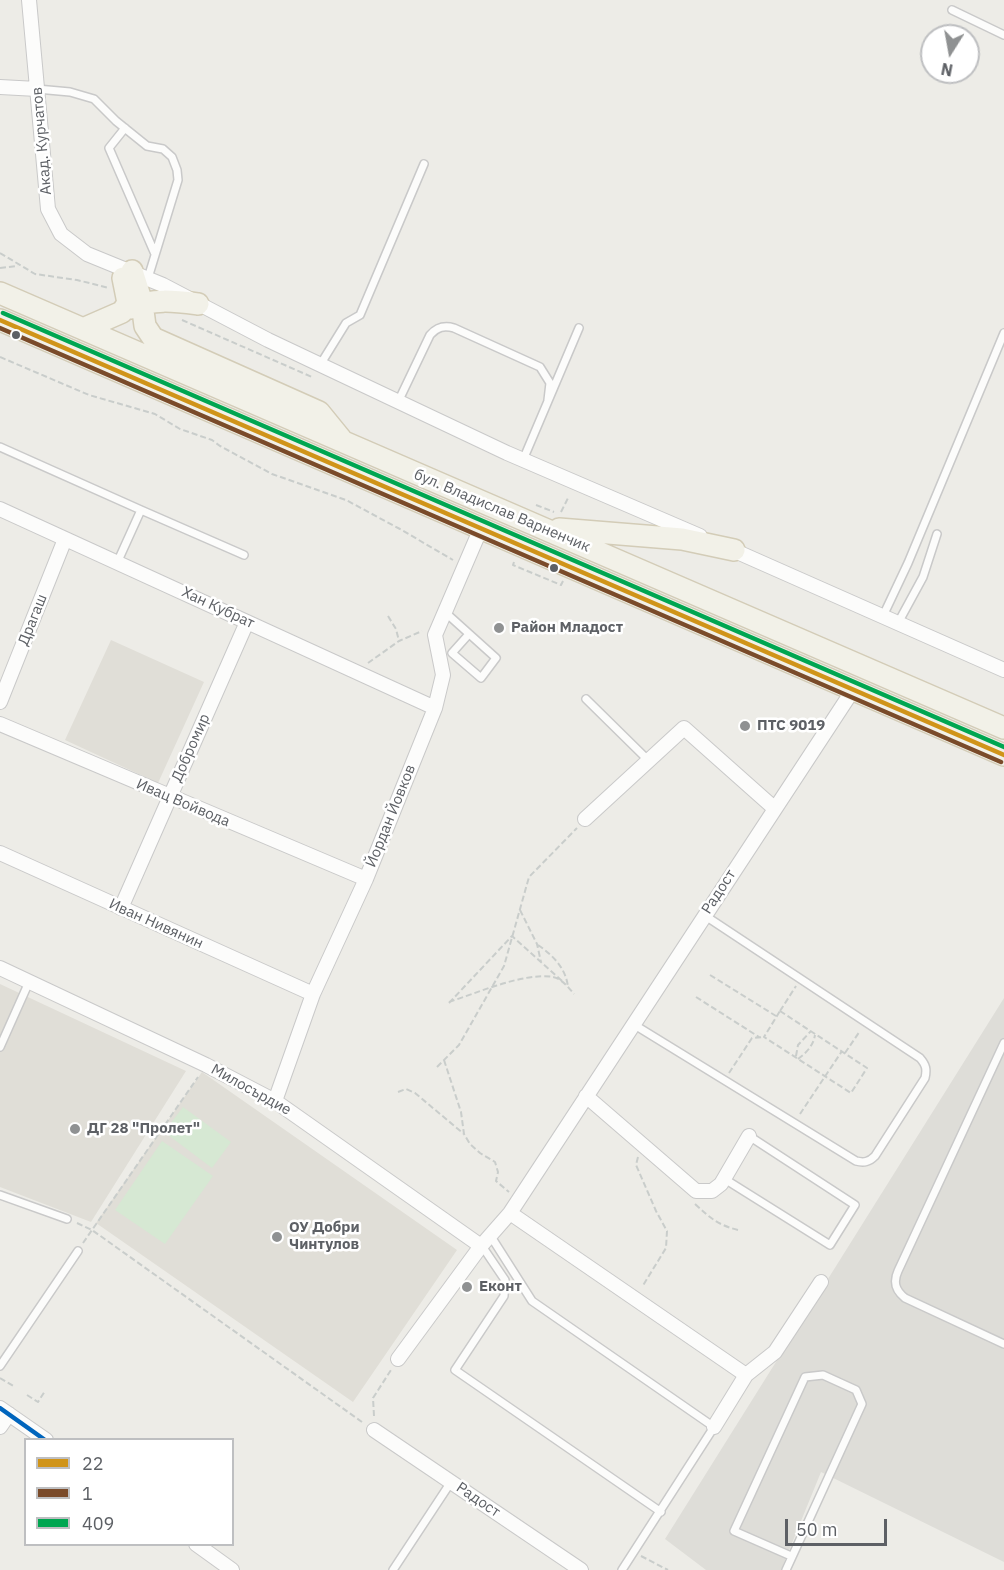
<!DOCTYPE html>
<html>
<head>
<meta charset="utf-8">
<style>
  body { margin:0 }
  #map { position:relative; width:1004px; height:1570px; overflow:hidden; background:#edece7; font-family:"IBM Plex Sans",sans-serif }
  canvas { display:block }
  .legend { position:absolute; left:24px; top:1438px; width:210px; height:108px; box-sizing:border-box; background:#fff; border:2px solid #bebfc1; margin:0; padding:8px 10px; list-style:none; font-size:18px; color:#5d6065 }
  .legend li { display:flex; align-items:center; gap:12px; height:30px }
  .legend b { width:30px; border:2px solid #bebfc1 }
  .north { position:absolute; left:920px; top:24px; width:60px; height:60px; box-sizing:border-box; background:#fff; border:2px solid #bebfc1; border-radius:50%; rotate:191deg; font-size:16px; font-weight:700; line-height:24px; text-align:center; color:#5d6065 }
  .north::after { content:''; display:block; margin:auto; width:21px; height:27px; background:#8f9192; clip-path:polygon(50% 0,100% 100%,50% 72%,0 100%) }
  .scale { position:absolute; left:785px; top:1519px; width:102px; height:27px; box-sizing:border-box; border:3px solid #5d6065; border-top:0; padding-left:8px; font-size:18px; line-height:21px; white-space:nowrap; color:#5d6065; -webkit-text-stroke:4px #fff; paint-order:stroke }
</style>
</head>
<body>
<div id="map">
<canvas width="1004" height="1570"></canvas>
<ul class="legend">
<li><b style="height:8px;background:#d09419"></b>22</li>
<li><b style="height:8px;background:#7a4b2a"></b>1</li>
<li><b style="height:8px;background:#00a651"></b>409</li>
</ul>
<div class="north">N</div>
<div class="scale">50 m</div>
</div>
<script>
const ctx = document.querySelector('canvas').getContext('2d');
ctx.lineJoin = 'round';
function fill(path, color) { ctx.fillStyle = color; ctx.fill(path, 'evenodd'); }
function trace(path, color, width, dash) { ctx.strokeStyle = color; ctx.lineWidth = width; ctx.lineCap = dash ? 'butt' : 'round'; ctx.setLineDash(dash || []); ctx.stroke(path); }
function label(font, color, halo, rows, align = 'center') {
  ctx.font = font + ' "IBM Plex Sans",sans-serif'; ctx.lineWidth = 5; ctx.setLineDash([]); ctx.textBaseline = 'middle'; ctx.strokeStyle = halo; ctx.fillStyle = color; for (const [text, x, y, turn = 0] of rows) {
    ctx.save(); ctx.translate(x, y); ctx.rotate((+turn || 0) * Math.PI / 180); ctx.textAlign = isNaN(turn) ? turn : align; if (halo) ctx.strokeText(text, 0, 0); ctx.fillText(text, 0, 0); ctx.restore();
  }
}
const industrial = new Path2D(`
  M1004,998V1562L821,1472L781,1570H706L665,1539Z`);
const education = new Path2D(`
  M111,640L204,682L158,783L65,740Z
  M0,984L186,1071L91,1222L0,1187Z
  M202,1072L457,1250L353,1402L96,1223Z`);
const green = new Path2D(`
  M183,1107L231,1142L212,1168L164,1132Z
  M162,1141L213,1176L165,1244L115,1210Z`);
const path = new Path2D(`
  M0,253L35,274L77,280L109,288
  M0,268L18,266
  M182,320L312,377
  M0,357L89,395L155,414L180,429L212,440L220,446L272,474L346,500L400,529L453,560
  M536,505L554,512
  M561,512L569,496
  M514,562L513,565L561,585L563,581
  M388,616L396,629L399,641
  M368,663L399,641L422,631
  M520,910L537,944L541,962
  M538,945C554,956 566,969 568,987
  M710,975L776,1016
  M696,997L759,1037
  M449,1002C477,993 524,972 553,977C562,979 568,987 574,994
  M449,1003L512,936L562,981
  M780,1011L867,1068L851,1093L764,1037Z
  M780,1011L796,986
  M845,1053L860,1031
  M796,1056L798,1045L811,1031
  M798,1059C807,1052 813,1046 815,1035
  M444,1060L461,1112L464,1134L470,1144L480,1153L495,1162L498,1172L496,1181L509,1192
  M437,1067L459,1045L504,966L529,877L577,828
  M729,1073L752,1038L764,1037
  M398,1092L406,1089L415,1093L464,1134
  M800,1114L842,1051
  M638,1157L636,1165L656,1211L667,1231L666,1248L642,1287
  M695,1204C710,1218 718,1225 738,1230
  M77,1223L92,1230L362,1422
  M83,1243L198,1077
  M0,1378L15,1387
  M27,1395L38,1402L45,1391
  M374,1416L373,1398L391,1370
  M641,1556L668,1570`);
const lane = new Path2D(`
  M952,10L1004,35
  M37,89L70,92L94,99L116,121L147,146L163,149L172,157L177,170L178,180L148,278
  M125,128L109,148L155,254
  M320,365L346,323L360,315L424,164
  M398,402L430,335C437,327 444,325 454,328L540,367L550,383L548,400
  M0,447L141,510L117,563
  M523,460L579,328
  M141,510L244,555
  M446,613L496,658L481,678L452,653L469,634
  M883,616L908,563L1004,333
  M898,623L923,577L937,534
  M586,699L649,761
  M633,1024L856,1161C864,1163 869,1162 875,1156L925,1078C927,1069 926,1065 920,1058L704,915
  M1004,1043L898,1271C893,1282 895,1290 905,1298L1004,1344
  M0,1047L29,982
  M723,1178L830,1245L855,1205L749,1136
  M0,1195L67,1219
  M490,1235L532,1301L714,1427L622,1570
  M482,1246L505,1280L504,1296L455,1370L661,1512
  M0,1366L78,1251
  M393,1570L451,1482
  M786,1570L862,1404L856,1390L823,1375L805,1377L734,1531L791,1556`);
const street = new Path2D(`
  M29,0L48,209L61,234L87,254L163,285L268,340L507,453L700,536
  M0,87L37,89
  M0,509L435,708
  M726,547L1004,670
  M0,702L65,539
  M0,724L366,879
  M585,819L684,728L774,808
  M0,853L313,994
  M121,908L247,622
  M0,968L206,1065L275,1101L481,1246
  M586,1096L696,1191H712L721,1184L749,1136
  M275,1101L313,994L366,879L435,708L443,675L435,635L481,528
  M510,1213L746,1375
  M398,1359L481,1246L510,1213L853,690
  M0,1408L46,1440
  M0,1427L9,1414
  M714,1427L746,1375L775,1352L821,1282
  M374,1430L581,1570
  M196,1544L232,1570`);
const primary = new Path2D(`
  M132,271L142,303L145,326L153,338L319,412L341,439
  M0,293L1004,728
  M131,308C153,298 175,301 198,304
  M0,320L1004,755
  M83,329L122,312L128,303L123,278
  M559,529L682,539L734,550`);
const bus1 = new Path2D(`
  M0,320L1004,755`);
const bus2 = new Path2D(`
  M0,328L1001,762`);
const bus3 = new Path2D(`
  M3,313L1004,747`);
const bus4 = new Path2D(`
  M0,1408L45,1440`);
const markers = [
  [16,335,5,"#5d6065"],
  [554,568,5,"#5d6065"],
  [499,628,6,"#8f9192"],
  [745,726,6,"#8f9192"],
  [75,1129,6,"#8f9192"],
  [277,1237,6,"#8f9192"],
  [467,1287,6,"#8f9192"]
];
const streetNames = [
  ["Акад. Курчатов",42,141,-95],
  ["бул. Владислав Варненчик",502,511,23],
  ["Хан Кубрат",218,608,25],
  ["Драгаш",33,620,-68],
  ["Добромир",191,748,-66],
  ["Ивац Войвода",183,803,23],
  ["Йордан Йовков",391,816,-68],
  ["Радост",719,892,-57],
  ["Иван Нивянин",156,924,24],
  ["Милосърдие",251,1090,29],
  ["Радост",478,1500,34]
];
const poiNames = [
  ["Район Младост",511,628],
  ["ПТС 9019",757,726],
  ["ДГ 28 \"Пролет\"",87,1129],
  ["ОУ Добри",289,1228],
  ["Чинтулов",289,1245],
  ["Еконт",479,1287]
];
fill(industrial, '#deddd8');
fill(education, '#e0ded7');
fill(green, '#d6e8d3');
trace(lane, '#c9c9c9', 10);
trace(street, '#c9c9c9', 16);
trace(primary, '#d3ccb7', 24);
trace(path, '#c9cdcb', 2, [6, 3]);
trace(lane, '#fcfcfb', 7);
trace(street, '#fcfcfb', 14);
trace(primary, '#f2f1e8', 21);
trace(bus1, '#d09419', 4.5);
trace(bus2, '#7a4b2a', 4.5);
trace(bus3, '#00a651', 4.5);
trace(bus4, '#0065bd', 4.5);
for (const [x, y, r, color] of markers) { const dot = new Path2D(); dot.arc(x, y, r, 0, 2 * Math.PI); ctx.fillStyle = color; ctx.fill(dot); trace(dot, '#fff', 2); }
label('15px', '#5d6065', '#fff', streetNames);
label('bold 15px', '#5d6065', '#fff', poiNames, 'left');
</script>
</body>
</html>
